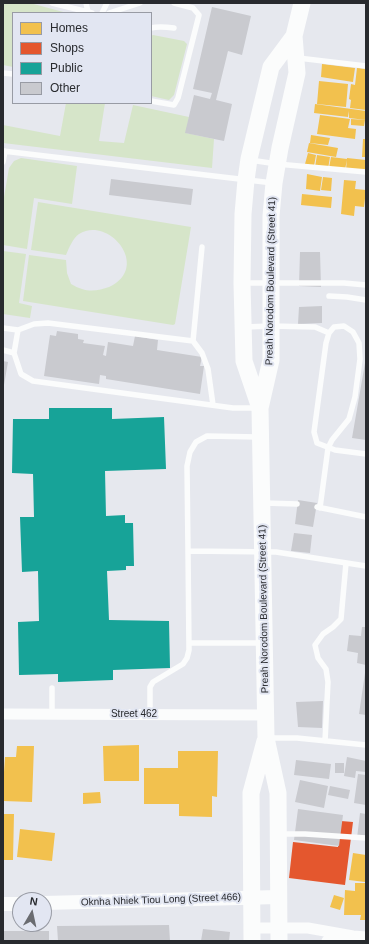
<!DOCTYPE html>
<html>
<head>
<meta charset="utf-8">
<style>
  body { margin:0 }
  #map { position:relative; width:369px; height:944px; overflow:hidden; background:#e6e8ee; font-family:Arial,sans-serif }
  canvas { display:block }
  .frame { position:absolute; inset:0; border:4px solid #282a2e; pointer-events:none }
  .legend { position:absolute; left:12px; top:12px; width:140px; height:92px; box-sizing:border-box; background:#e2e6f2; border:1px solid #989ba4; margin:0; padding:5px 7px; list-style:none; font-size:12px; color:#282a2e }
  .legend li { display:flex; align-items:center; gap:8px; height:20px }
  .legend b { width:20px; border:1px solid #989ba4 }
  .north { position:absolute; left:12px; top:892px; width:40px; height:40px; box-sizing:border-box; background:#e2e6f2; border:1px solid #989ba4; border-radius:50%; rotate:9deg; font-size:11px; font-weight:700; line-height:16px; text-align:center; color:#282a2e }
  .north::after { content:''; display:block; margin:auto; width:14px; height:18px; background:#6a6c71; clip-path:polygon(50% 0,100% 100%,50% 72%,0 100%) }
</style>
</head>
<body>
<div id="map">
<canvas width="369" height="944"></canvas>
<div class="frame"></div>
<ul class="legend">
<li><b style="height:11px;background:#f2c14e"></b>Homes</li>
<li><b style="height:11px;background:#e4572e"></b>Shops</li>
<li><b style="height:11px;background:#17a398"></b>Public</li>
<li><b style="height:11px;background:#c9cacf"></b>Other</li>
</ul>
<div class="north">N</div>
</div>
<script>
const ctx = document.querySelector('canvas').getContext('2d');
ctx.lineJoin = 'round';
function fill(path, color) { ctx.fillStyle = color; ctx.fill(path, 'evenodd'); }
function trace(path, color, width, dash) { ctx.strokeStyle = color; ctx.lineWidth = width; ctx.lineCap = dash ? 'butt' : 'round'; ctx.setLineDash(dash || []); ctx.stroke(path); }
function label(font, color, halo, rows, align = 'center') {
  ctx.font = font + ' Arial,sans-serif'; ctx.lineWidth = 4; ctx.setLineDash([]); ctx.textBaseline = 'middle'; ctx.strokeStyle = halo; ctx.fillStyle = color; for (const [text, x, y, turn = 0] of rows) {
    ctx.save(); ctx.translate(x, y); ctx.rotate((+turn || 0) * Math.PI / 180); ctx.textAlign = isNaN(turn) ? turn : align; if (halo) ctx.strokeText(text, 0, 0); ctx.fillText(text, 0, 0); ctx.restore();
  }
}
const green = new Path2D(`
  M3,3H30L67,13H13V67L3,65Z
  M153,35L184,41L187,44L174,95L169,100L151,96V36Z
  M66,103H105L99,141L124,143L133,105L189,117L186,133L214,139L212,168L3,143V125L60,136Z
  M21,158L77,166L72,204L34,198L27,249L3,245V203L9,168L14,161Z
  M38,202L191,227L175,324L173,325L23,301L29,255L66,260L67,273L71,284C75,286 78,288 82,289C91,292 101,290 109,287C152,267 108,215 79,234C73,238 69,248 66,255L31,250Z
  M3,251L26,254L19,303L32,306L30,318L3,314Z`);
const homes = new Path2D(`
  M322,64L355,68L353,82L321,77Z
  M357,68L366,69V110L350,108L351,100L349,99L351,84L355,85Z
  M319,81L348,84L346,107L317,104Z
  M315,104L366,111V120L349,118V111L348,117L314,113Z
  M320,115L350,119L348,128L356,129L355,139L317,134Z
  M351,119L365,120L364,126L351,125Z
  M311,135L330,138L328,145L310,143Z
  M363,139H366V157H362Z
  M309,143L338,148L336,157L307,152Z
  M308,153L316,155L314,166L305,164Z
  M317,155L330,157L328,169L315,167Z
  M331,157L347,159L345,170L329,168Z
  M347,158L366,160V172L346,170Z
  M307,174L322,177L320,191L306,189Z
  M323,177L332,178L331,191L321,190Z
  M344,180L356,181L355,189L366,190L364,207L355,206L354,216L341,214Z
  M302,194L332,197L331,208L301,205Z
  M139,745V781H104L103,746Z
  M17,746H34L32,802L3,801V772H4L5,757H16Z
  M178,751H218L217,797L212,796V817L179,816V804H144V768H178Z
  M100,792L101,803L83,804V793Z
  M3,814H14L13,860H3Z
  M20,829L55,833L52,861L17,857Z
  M353,853L366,855V874L365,882L349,880Z
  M355,883H366V920H360L361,915H344L345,890L355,891Z
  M334,895L344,898L340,910L330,907Z`);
const shops = new Path2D(`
  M341,821L353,822L345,885L289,878L293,842L338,847Z`);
const public = new Path2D(`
  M49,408H112V419L164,417L166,469L105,471L106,516L125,515V523H133L134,566H126V570L107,571L109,620L169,621L170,668L113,670V680L58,682V674L19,675L18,622L39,621L38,571L22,572L20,517H34L33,474L12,473L13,419H49Z`);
const building = new Path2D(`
  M212,7L251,16L242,55L228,51L216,100L232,104L224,141L185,133L194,95L210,99L212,93L193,89Z
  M111,179L193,189L191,205L109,195Z
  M300,252H320L321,287L299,286Z
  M322,306V323L298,324L299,307Z
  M57,331L78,334V339L84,340L83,343L105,346L103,355L106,356L108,342L133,346L135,336L158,340L157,350L202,357L200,366H204L200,394L106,379V376L100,375L99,384L44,376L50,335L56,336Z
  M3,361L8,362L4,385H3Z
  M365,363H366V440L352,438Z
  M298,500L317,503L313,527L295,524Z
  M294,533L312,535L310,553L291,551Z
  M362,627H366V665L357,663L358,653L347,651L349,635L361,636Z
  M365,673H366V715L359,714Z
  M323,701L322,728L298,727L296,702Z
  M347,757L366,761V772L356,771L355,778L344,776Z
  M296,760L331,764L329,779L294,775Z
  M335,763H344V773H335Z
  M358,774L366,775V805L354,803Z
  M300,780L328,786L324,808L295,802Z
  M330,786L350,790L348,799L328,795Z
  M298,809L343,815L339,846L294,840Z
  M360,813L366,814V839L357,838Z
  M169,925L170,941H58L57,926Z
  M203,929L230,932L229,941H201Z
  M3,931H49V941H3Z`);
const service = new Path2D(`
  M52,3L92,13
  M86,3L88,12
  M102,13L107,3
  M109,13L140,3
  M151,28C158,26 167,27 174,28
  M298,58L366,66
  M3,73L13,74
  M151,101L174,105L178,98L199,15L193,8L174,3
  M3,151L273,183
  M250,160L277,164L366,172
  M3,162L5,151
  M202,247L193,341L202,353L208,369L213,405
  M244,283H344L366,285
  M329,296L347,297L366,300
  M245,327L271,326L315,327L329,333
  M3,328L18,330L34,324L48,323L193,341
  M18,330L14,353L21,374L33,381L233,408H257
  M3,350L14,353
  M264,503L297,504
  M317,507L366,517
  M320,508L328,448L332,440L349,419L355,397L360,359L359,343L353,332L344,326L334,327L329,333L326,343L314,432L317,443L335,450L366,454
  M188,551L276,552L366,566
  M189,643H262
  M52,688V714
  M150,714V687L153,682L183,664L187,658L189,650L188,551L187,466L190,452L196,442L207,436L258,437
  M269,738H297L366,745
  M325,741L328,682L326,669L318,658L315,645L323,634L333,627L341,619L346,563
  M280,834H305L366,838`);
const minor = new Path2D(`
  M3,714L266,715
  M252,928H308L353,936L366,937
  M327,941L346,938`);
const tertiary = new Path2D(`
  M44,903L278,897
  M3,904H20`);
const primary = new Path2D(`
  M260,408L244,361L242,283L243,214L246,180L249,159L271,67L294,36
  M252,941L251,793L265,741
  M279,941L278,793L266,738L260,408L271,360V216L274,183L280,148L297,73L294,36L302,3`);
const streetNames = [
  ["Preah Norodom Boulevard (Street 41)",271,281,-89],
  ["Preah Norodom Boulevard (Street 41)",264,609,-91],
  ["Street 462",134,714],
  ["Oknha Nhiek Tiou Long (Street 466)",161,900,-2]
];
fill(green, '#d6e5c9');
fill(homes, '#f2c14e');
fill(shops, '#e4572e');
fill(public, '#17a398');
fill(building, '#c9cacf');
trace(service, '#fbfcfc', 5.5);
trace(minor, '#fbfcfc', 11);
trace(tertiary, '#fbfcfc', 14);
trace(primary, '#fbfcfc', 17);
label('10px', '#282a2e', '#e2e6f2', streetNames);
</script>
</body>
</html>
